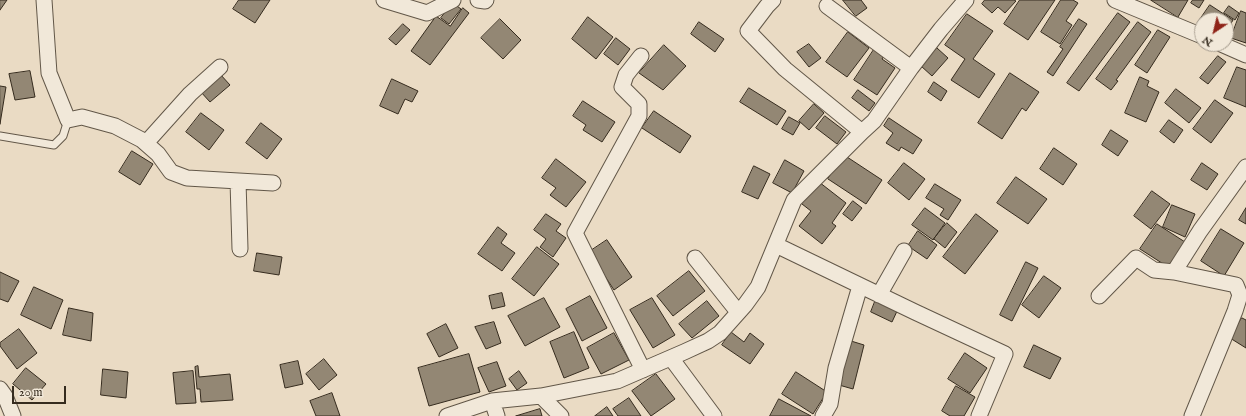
<!DOCTYPE html>
<html>
<head>
<meta charset="utf-8">
<style>
  body { margin:0 }
  #map { position:relative; width:1246px; height:416px; overflow:hidden; background:#eadbc4; font-family:"IM FELL English",serif }
  canvas { display:block }
  .north { position:absolute; left:1194px; top:12px; width:40px; height:40px; box-sizing:border-box; background:#f1e8d9; border:1px solid #a69c8e; border-radius:50%; rotate:215deg; font-size:11px; font-weight:700; line-height:16px; text-align:center; color:#352b1e }
  .north::after { content:''; display:block; margin:auto; width:14px; height:18px; background:#8f2418; clip-path:polygon(50% 0,100% 100%,50% 72%,0 100%) }
  .scale { position:absolute; left:12px; top:386px; width:54px; height:18px; box-sizing:border-box; border:2px solid #352b1e; border-top:0; padding-left:5px; font-size:12px; line-height:14px; white-space:nowrap; color:#352b1e; -webkit-text-stroke:3px #f1e8d9; paint-order:stroke }
</style>
</head>
<body>
<div id="map">
<canvas width="1246" height="416"></canvas>
<div class="north">N</div>
<div class="scale">20 m</div>
</div>
<script>
const ctx = document.querySelector('canvas').getContext('2d');
ctx.lineJoin = 'round';
function fill(path, color) { ctx.fillStyle = color; ctx.fill(path, 'evenodd'); }
function trace(path, color, width, dash) { ctx.strokeStyle = color; ctx.lineWidth = width; ctx.lineCap = dash ? 'butt' : 'round'; ctx.setLineDash(dash || []); ctx.stroke(path); }
const building = new Path2D(`
  M0,0H7L0,10Z
  M239,0H270L255,23L233,9Z
  M843,0H861L867,8L856,16Z
  M985,0H1014L1016,1L1005,13L998,7L992,13L982,4Z
  M1020,0H1055L1028,40L1004,24Z
  M1061,0H1073L1078,3L1066,21L1072,25L1060,44L1041,32Z
  M1151,0H1188L1178,17Z
  M1193,0H1204L1199,8L1191,3Z
  M453,3L461,9L449,24L441,18Z
  M1210,5L1233,20L1226,32V20H1202V23L1199,21Z
  M1229,6L1239,13L1235,20L1224,13Z
  M463,8L469,13L430,65L411,51L436,16L450,26Z
  M1241,11L1246,13V43L1231,38Z
  M1118,13L1130,22L1079,91L1067,83Z
  M967,14L993,31L973,59L995,74L979,98L951,80L965,59L945,45Z
  M588,17L613,37L596,59L572,39Z
  M500,19L521,40L503,59L481,38Z
  M1079,19L1087,24L1053,76L1047,72L1063,49L1060,47Z
  M699,22L724,39L715,52L691,34Z
  M1138,22L1151,32L1116,80L1118,81L1111,90L1096,79Z
  M403,24L410,30L396,45L389,39Z
  M1158,30L1170,37L1147,73L1135,65Z
  M848,32L869,48L847,77L826,62Z
  M616,38L630,49L618,65L604,54Z
  M809,44L821,58L809,67L797,52Z
  M664,45L686,66L663,90L639,73Z
  M875,48L885,54L882,59L895,68L877,95L854,80Z
  M937,48L948,58L932,76L921,66Z
  M1218,56L1226,62L1208,84L1200,78Z
  M1237,67L1246,70V107L1224,98Z
  M30,71L35,97L15,100L9,74Z
  M1010,73L1039,92L1026,111L1022,108L1002,139L978,123Z
  M220,74L230,85L210,102L200,91Z
  M1140,77L1149,81L1147,86L1159,92L1146,122L1125,113Z
  M392,79L418,91L412,102L405,99L398,114L380,106Z
  M934,82L947,91L941,101L928,92Z
  M0,86L6,87L0,124Z
  M749,88L786,111L777,125L740,102Z
  M1176,89L1201,108L1189,123L1165,103Z
  M858,90L875,103L869,111L852,98Z
  M1215,100L1233,113L1211,143L1193,129Z
  M583,101L615,122L602,142L583,130L586,125L573,116Z
  M814,104L824,113L809,130L799,121Z
  M654,111L691,136L680,153L642,128Z
  M201,113L224,130L209,150L186,132Z
  M825,116L846,132L837,144L816,128Z
  M789,117L800,123L793,135L782,129Z
  M889,118L922,140L913,154L901,147L899,151L886,143L893,133L884,126Z
  M1169,120L1183,130L1174,143L1160,132Z
  M261,123L282,139L267,159L246,143Z
  M1111,130L1128,141L1118,156L1102,145Z
  M1054,148L1077,164L1063,185L1040,169Z
  M132,151L153,164L140,185L119,172Z
  M844,155L882,180L866,204L828,179Z
  M556,159L586,182L566,207L550,195L556,188L542,178Z
  M785,160L804,171L792,193L773,183Z
  M904,163L925,179L909,200L888,183Z
  M1202,163L1218,174L1207,190L1191,180Z
  M754,166L770,174L758,199L742,192Z
  M1016,177L1047,199L1028,224L997,203Z
  M819,182L846,203L832,223L836,226L822,244L799,226L811,211L802,204Z
  M935,184L961,200L948,220L940,215L944,209L926,198Z
  M1152,191L1170,204L1151,229L1134,216Z
  M853,201L862,208L852,221L843,214Z
  M1172,205L1195,214L1185,237L1163,227Z
  M925,208L945,223L933,240L912,225Z
  M1246,208V224L1239,220Z
  M546,214L561,224L556,231L566,238L553,257L540,247L546,239L534,230Z
  M976,214L998,231L965,274L943,257Z
  M947,223L957,232L945,248L934,239Z
  M1157,224L1185,242L1168,267L1140,249Z
  M498,227L507,234L501,243L515,253L502,271L478,254Z
  M1221,229L1244,243L1224,276L1201,261Z
  M918,231L937,245L927,259L908,246Z
  M607,240L632,277L614,290L589,252Z
  M537,247L559,264L534,296L512,279Z
  M257,253L282,257L279,275L254,271Z
  M1026,262L1038,268L1012,321L1000,315Z
  M689,271L705,291L673,316L657,296Z
  M0,272L19,281L8,302L0,299Z
  M1044,276L1061,288L1039,318L1022,305Z
  M34,287L63,300L51,329L21,315Z
  M502,293L505,306L492,309L489,296Z
  M590,296L607,328L582,341L566,309Z
  M544,298L560,327L525,346L508,316Z
  M652,298L675,335L653,348L630,310Z
  M876,299L898,309L892,322L871,312Z
  M707,301L719,316L692,338L679,324Z
  M69,308L93,313L91,341L63,335Z
  M1242,318L1246,320V348L1230,338Z
  M494,322L501,343L486,349L475,327Z
  M446,324L458,348L439,357L427,334Z
  M19,329L37,353L17,369L0,346V343Z
  M574,332L589,368L564,378L550,342Z
  M731,332L744,342L750,333L764,344L750,364L722,345Z
  M614,333L629,360L601,374L587,348Z
  M851,341L864,345L853,389L839,385Z
  M1034,345L1061,358L1050,379L1024,367Z
  M965,353L987,368L970,393L948,379Z
  M469,354L480,392L429,406L418,368Z
  M324,359L337,375L319,390L306,374Z
  M298,361L303,384L285,388L280,365Z
  M497,362L506,386L489,392L478,368Z
  M198,366L199,377L230,374L233,400L201,402L200,389H197L195,367Z
  M26,368L46,384L32,400L13,384Z
  M103,369L128,372L126,398L101,395Z
  M193,371L196,403L176,404L173,373Z
  M519,371L527,383L517,390L509,379Z
  M796,372L827,392L813,414L782,394Z
  M656,374L675,399L651,416L632,391Z
  M956,386L975,397L964,416H950L942,411Z
  M332,393L340,416H316L310,401Z
  M629,398L641,416H618L613,409Z
  M779,399L811,416H770Z
  M607,407L613,416H595Z
  M540,409L542,416H516Z`);
const lane = new Path2D(`
  M0,136L54,145L63,136L68,120`);
const street = new Path2D(`
  M44,0L49,73L68,120L82,117L115,126L142,140L158,154L171,172L187,178L273,183
  M384,0L427,13L453,0
  M478,0L485,1L486,0
  M773,0L767,6L748,31L785,69L862,132
  M1115,0L1202,36
  M827,6L911,68
  M1221,44L1246,55
  M641,56L626,75L622,87L639,104V116L575,233L643,370
  M146,143L190,94L220,67
  M238,181L240,249
  M776,245L915,312L1005,354L979,416
  M695,258L738,312
  M1174,272L1200,231L1246,167
  M879,295L904,251
  M1099,296L1136,258L1154,270L1174,272L1236,285L1240,295L1235,311L1192,416
  M671,358L714,416
  M0,389L5,396L13,416
  M541,396L561,416
  M492,401L497,416
  M447,416L492,401L541,396L617,381L684,352L708,341L720,333L745,305L758,287L794,200L862,132L874,121L911,68L941,29L966,0
  M823,416L830,404L836,368L860,286`);
fill(building, '#938774');
trace(building, '#352b1e', 1);
trace(lane, '#625748', 9);
trace(street, '#625748', 17);
trace(lane, '#f1e8d9', 7);
trace(street, '#f1e8d9', 15);
</script>
</body>
</html>
